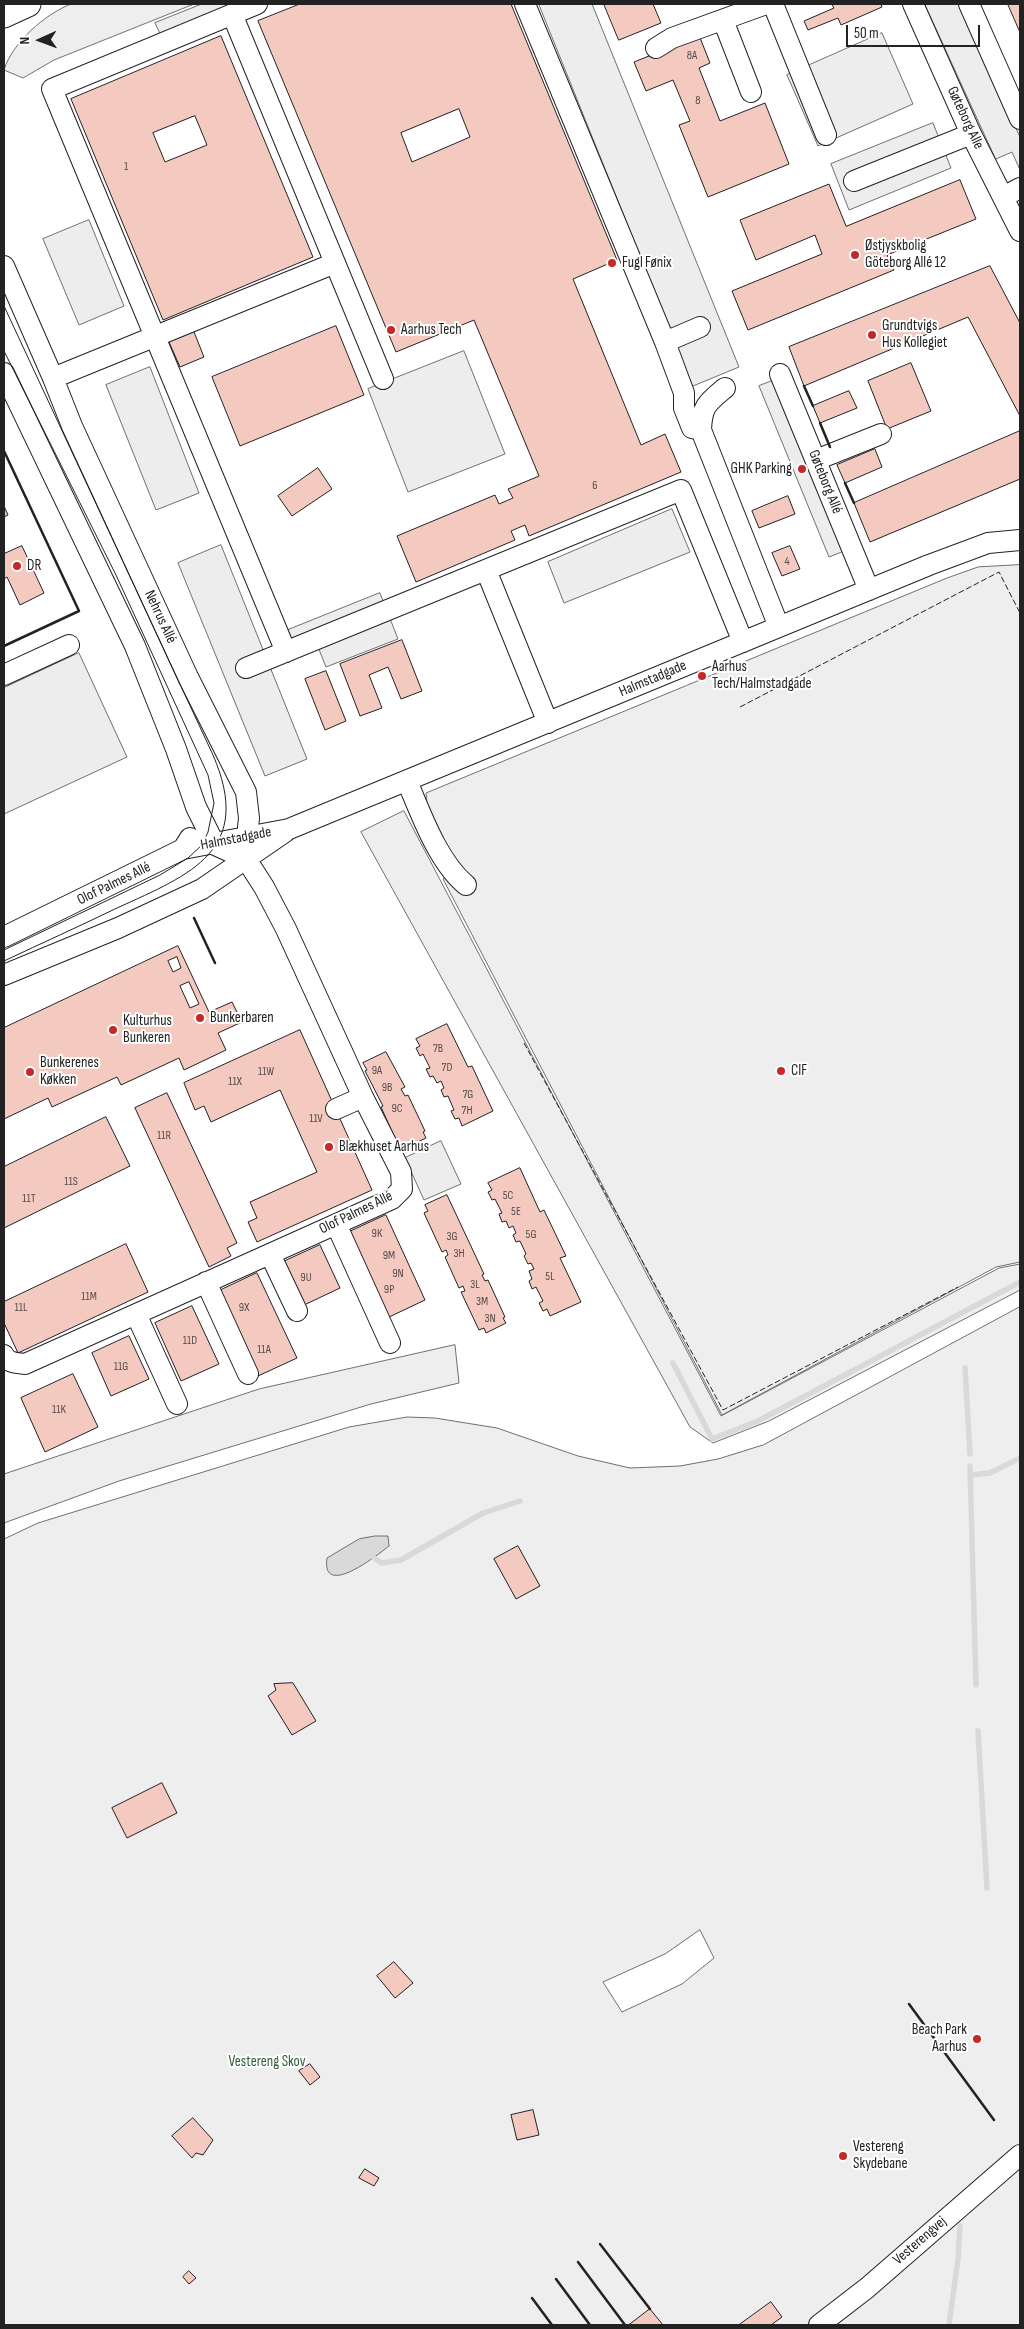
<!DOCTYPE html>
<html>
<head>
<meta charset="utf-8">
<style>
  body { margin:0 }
  #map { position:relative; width:1024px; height:2329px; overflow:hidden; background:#fff; font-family:"Sofia Sans Condensed",sans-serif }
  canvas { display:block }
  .frame { position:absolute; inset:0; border:5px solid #222; pointer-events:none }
  .north { position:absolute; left:15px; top:15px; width:50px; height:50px; -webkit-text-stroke:4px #fff; paint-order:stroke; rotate:268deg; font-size:14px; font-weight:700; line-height:20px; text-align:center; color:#222 }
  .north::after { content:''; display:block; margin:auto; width:18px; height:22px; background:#222; clip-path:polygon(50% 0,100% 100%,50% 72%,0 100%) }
  .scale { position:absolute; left:846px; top:25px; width:134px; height:22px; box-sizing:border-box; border:2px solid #222; border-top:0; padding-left:6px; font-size:15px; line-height:18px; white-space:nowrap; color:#222; -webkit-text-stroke:4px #fff; paint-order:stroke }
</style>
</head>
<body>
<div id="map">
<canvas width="1024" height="2329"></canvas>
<div class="frame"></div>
<div class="north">N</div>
<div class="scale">50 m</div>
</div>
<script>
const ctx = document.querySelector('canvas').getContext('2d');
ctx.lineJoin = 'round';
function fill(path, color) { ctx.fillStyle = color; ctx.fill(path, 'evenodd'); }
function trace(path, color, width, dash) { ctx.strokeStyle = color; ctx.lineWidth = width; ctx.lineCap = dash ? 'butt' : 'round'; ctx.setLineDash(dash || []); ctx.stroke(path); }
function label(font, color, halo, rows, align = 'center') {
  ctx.font = font + ' "Sofia Sans Condensed",sans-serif'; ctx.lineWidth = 4; ctx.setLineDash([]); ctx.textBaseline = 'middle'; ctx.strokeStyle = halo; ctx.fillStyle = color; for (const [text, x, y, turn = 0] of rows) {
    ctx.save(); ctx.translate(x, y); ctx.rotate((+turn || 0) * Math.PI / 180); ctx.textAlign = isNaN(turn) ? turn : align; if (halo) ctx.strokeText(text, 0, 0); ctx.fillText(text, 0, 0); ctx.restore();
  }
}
const green = new Path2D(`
  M71,4H194L54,60L23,78L4,70C12,43 45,14 71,4Z
  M1020,565V1262L996,1267L722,1415L443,879L458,870L428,817L426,793L947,578L978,567Z
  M404,811L721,1416L999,1268L1020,1264V1290L769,1421L713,1443L690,1427L361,832Z
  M1020,1307V2325H4V1539L38,1523L349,1427L407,1417L435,1418L497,1428L578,1456L630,1468L680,1466L718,1459L763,1445ZM700,1930L714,1958L682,1984L622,2012L603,1982L665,1954Z
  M455,1345L459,1383L371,1404L119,1481L4,1523V1474L259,1389Z`);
const parking = new Path2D(`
  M202,4H257L164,42L155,23Z
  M539,4H592L739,367L693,386Z
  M925,4H959L1020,137V170L1012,152L996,159Z
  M882,33L913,104L818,146L787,75Z
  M933,123L951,168L849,210L831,164Z
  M89,220L124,306L79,325L43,239Z
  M464,351L505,454L408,492L368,389Z
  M150,367L199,493L156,510L106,385Z
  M775,380L844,551L829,557L759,386Z
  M672,509L690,552L564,603L548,562Z
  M221,545L307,759L265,776L178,563Z
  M380,593L398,639L326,667L318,647L298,655L288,630Z
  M79,653L127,757L4,814V688Z
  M441,1141L461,1184L424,1200L405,1158Z`);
const water = new Path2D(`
  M375,1536H388L389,1546C379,1554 321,1600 327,1558L359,1539Z`);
const stream = new Path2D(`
  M673,1363L712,1439L758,1421L1020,1282
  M965,1368L970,1454
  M970,1466L976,1685
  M970,1475L990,1473L1020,1458
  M374,1558L382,1563L401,1560L483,1513L520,1501
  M978,1731L987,1888
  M949,2325L958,2259L960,2226`);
const building = new Path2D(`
  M300,4H511L617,260L573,279L641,445L665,434L681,472L529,536L525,525L511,531L515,540L416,582L397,536L495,495L499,504L513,498L508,489L539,476L474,320L396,352L258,21ZM459,109L470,137L412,162L401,133Z
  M604,4H653L661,23L619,40Z
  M881,4L882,7L841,25L838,18L808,30L804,21L834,8L832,5L834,4Z
  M1008,4H1020V32Z
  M697,30L710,63L699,68L720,121L765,103L789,164L708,197L679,125L690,121L673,80L646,91L634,62L676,45Z
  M221,36L313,257L163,320L71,99ZM195,116L207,145L165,162L153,133Z
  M960,180L976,219L887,255L894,270L748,330L732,291L822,254L815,235L756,260L740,220L829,184L846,226Z
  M990,266L1020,323V416L968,317L804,386L789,347Z
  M336,326L364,395L240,446L212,377Z
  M194,332L204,357L180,367L169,342Z
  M911,363L931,411L887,429L868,381Z
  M849,391L857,408L820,423L813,406Z
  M1020,431V479L870,542L854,503Z
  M875,449L882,467L845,483L837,465Z
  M318,468L332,489L292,516L278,496Z
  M788,496L795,514L759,528L752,511Z
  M4,506L8,515L4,517Z
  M22,546L44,593L20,605L7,577L4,579V554Z
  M790,546L800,569L782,576L772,553Z
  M402,640L422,691L401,699L388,667L369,675L382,708L360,716L340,664Z
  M326,671L346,721L325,730L305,679Z
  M178,946L209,1012L232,1002L242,1022L218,1033L226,1050L184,1070L179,1058L121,1085L117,1077L52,1107L48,1098L4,1119V1028ZM177,957L181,968L173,972L168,961ZM189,982L199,1004L190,1008L180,986Z
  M447,1024L468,1067L472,1066L493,1111L462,1126L459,1118L455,1119L451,1111L454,1110L448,1096L444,1097L441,1090L444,1088L441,1081L437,1083L433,1076L430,1077L426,1069L430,1068L423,1054L420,1056L416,1048L420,1046L416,1039Z
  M300,1030L372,1190L257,1242L248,1222L257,1218L250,1202L317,1172L280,1090L211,1122L204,1106L195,1110L184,1083Z
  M386,1052L405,1087L401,1089L405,1096L408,1095L425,1131L423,1132L426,1138L403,1149L401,1144L398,1145L381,1107L383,1106L365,1071L367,1070L363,1063Z
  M167,1093L237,1243L227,1248L231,1256L209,1267L135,1108Z
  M106,1117L130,1166L4,1228V1167Z
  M520,1168L540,1212L544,1210L566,1256L560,1258L581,1302L550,1316L547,1309L543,1311L539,1303L543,1301L536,1287L532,1289L529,1281L532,1279L529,1271L534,1269L531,1263L528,1264L524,1256L526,1254L520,1241L516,1242L513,1235L516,1233L513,1226L509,1228L506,1221L502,1222L499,1214L502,1213L495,1199L492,1200L488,1192L492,1190L488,1183Z
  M447,1195L484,1274L482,1275L485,1281L488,1280L505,1317L503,1318L506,1323L486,1333L484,1328L479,1330L461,1292L465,1291L463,1286L459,1288L445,1257L448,1255L446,1250L442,1252L424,1213L428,1211L425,1205Z
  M386,1215L425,1300L387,1318L347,1233Z
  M126,1244L148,1292L18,1353L4,1323V1302Z
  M320,1245L340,1288L302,1306L283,1262Z
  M257,1273L297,1358L258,1376L219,1291Z
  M192,1306L219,1364L181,1381L155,1323Z
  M129,1336L149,1379L111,1396L92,1353Z
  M73,1374L98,1427L45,1452L21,1398Z
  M518,1546L540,1586L516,1599L494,1559Z
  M293,1683L316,1721L292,1735L268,1696L276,1690L274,1684Z
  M162,1783L177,1813L127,1838L112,1808Z
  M394,1962L413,1983L395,1998L377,1976Z
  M310,2064L320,2077L310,2085L299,2071Z
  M533,2110L539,2135L517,2140L511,2115Z
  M193,2118L213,2140L203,2155L196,2153L192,2158L172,2136Z
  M365,2169L379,2178L374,2186L359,2178Z
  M189,2271L196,2278L189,2284L183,2277Z
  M771,2302L782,2317L771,2325H739Z
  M650,2309L663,2325H629Z`);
const minor = new Path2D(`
  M257,4L52,89L286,652
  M525,4L665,342L684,393V408L692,428L701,430
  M773,4L826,135
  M913,4L971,134L1020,231
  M969,4L1020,119
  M232,14L383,379
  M723,20L751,92
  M656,48L672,38L766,4
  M854,181L971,134
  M1003,197L1020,188
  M4,266L53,378L72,426L188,677L246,792L249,818L246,847
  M665,342L700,327
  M4,373L135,646L176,749L196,807L215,845L246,859L264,887L286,929L363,1097L401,1172L402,1189L392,1199L25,1364C17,1363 7,1363 4,1355
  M780,374L869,590
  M53,378L335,263
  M725,388C707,403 702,406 701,430L779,627
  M816,460L881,434
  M486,570L548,723
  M246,668L681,490L743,642
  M4,675L69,645
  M407,781C421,814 438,862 466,885
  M183,849L289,829L929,565L988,543L1020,540
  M4,937L183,849L190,838
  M4,975L118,928L202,889L285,832
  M336,1109L363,1097
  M336,1224L390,1343
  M270,1254L297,1311
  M206,1282L248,1374
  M136,1314L177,1404
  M819,2325L867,2288L1020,2155`);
const major = new Path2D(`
  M4,15L28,4`);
const tram = new Path2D(`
  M4,306L213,755C254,850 192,874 117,908C80,926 42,943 4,961
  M4,351L116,575L179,712L208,775L214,803L208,832L202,845L188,858L160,875L4,950`);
const fence = new Path2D(`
  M740,707L999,572L1020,613
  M524,1043L723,1410L958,1287`);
const wall = new Path2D(`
  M804,386L813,406
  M820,423L830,447
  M4,451L79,611L4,646
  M845,483L854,503
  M194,918L215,963
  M909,2004L994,2120
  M600,2244L650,2309
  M578,2262L625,2325
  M556,2279L590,2325
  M532,2298L552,2325`);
const markers = [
  [855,255,5,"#c62828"],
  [612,263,5,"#c62828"],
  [391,330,5,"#c62828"],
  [872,335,5,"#c62828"],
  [802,469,5,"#c62828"],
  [17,566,5,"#c62828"],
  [702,676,5,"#c62828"],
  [200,1018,5,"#c62828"],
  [113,1030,5,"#c62828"],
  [781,1071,5,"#c62828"],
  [30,1072,5,"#c62828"],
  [329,1147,5,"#c62828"],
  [977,2039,5,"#c62828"],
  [843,2156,5,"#c62828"]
];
const numberNames = [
  ["8A",692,56],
  ["8",698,101],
  ["1",126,167],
  ["6",595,486],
  ["4",787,562],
  ["7B",438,1049],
  ["7D",447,1068],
  ["9A",377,1071],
  ["11W",266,1072],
  ["11X",235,1082],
  ["9B",387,1088],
  ["7G",468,1095],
  ["9C",397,1109],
  ["7H",467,1111],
  ["11V",316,1119],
  ["11R",164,1136],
  ["11S",71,1182],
  ["5C",508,1196],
  ["11T",29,1199],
  ["5E",516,1212],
  ["9K",377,1234],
  ["5G",531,1235],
  ["3G",452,1237],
  ["3H",459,1254],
  ["9M",389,1256],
  ["9N",398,1274],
  ["5L",550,1277],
  ["9U",306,1278],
  ["3L",475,1285],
  ["9P",389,1290],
  ["11M",89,1297],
  ["3M",482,1302],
  ["11L",21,1308],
  ["9X",244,1308],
  ["3N",490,1319],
  ["11D",190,1341],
  ["11A",264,1350],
  ["11G",121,1367],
  ["11K",59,1410]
];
const streetNames = [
  ["Gøteborg Alle",965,118,65],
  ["Gøteborg Allé",825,482,68],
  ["Nehrus Allé",160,617,65],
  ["Halmstadgade",653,679,-23],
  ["Halmstadgade",236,839,-11],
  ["Olof Palmes Allé",114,884,-26],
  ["Olof Palmes Allé",356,1213,-26],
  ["Vesterengvej",920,2241,-41]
];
const poiNames = [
  ["Østjyskbolig",865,246],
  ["Göteborg Allé 12",865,263],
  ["Fugl Fønix",622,263],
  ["Grundtvigs",882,326],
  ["Hus Kollegiet",882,343],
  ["Aarhus Tech",401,330],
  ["GHK Parking",792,469,"right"],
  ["DR",27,566],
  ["Aarhus",712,667],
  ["Tech/Halmstadgade",712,684],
  ["Bunkerbaren",210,1018],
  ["Kulturhus",123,1021],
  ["Bunkeren",123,1038],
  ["Bunkerenes",40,1063],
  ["Køkken",40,1080],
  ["CIF",791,1071],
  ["Blækhuset Aarhus",339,1147],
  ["Beach Park",967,2030,"right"],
  ["Aarhus",967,2047,"right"],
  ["Vestereng",853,2147],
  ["Skydebane",853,2164]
];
const parkNames = [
  ["Vestereng Skov",267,2062]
];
fill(green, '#eee');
trace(green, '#6f6f6f', 1);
fill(parking, '#ededed');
trace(parking, '#6f6f6f', 1);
fill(water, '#d9d9d9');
trace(water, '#6f6f6f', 1);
trace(stream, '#d9d9d9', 5.5);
fill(building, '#f3c9c0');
trace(building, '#222', 1);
trace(minor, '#222', 22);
trace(major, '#222', 27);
trace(minor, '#fff', 20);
trace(major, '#fff', 25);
trace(tram, '#222', 1);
trace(fence, '#222', 1, [6, 2.5]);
trace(wall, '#222', 2.5);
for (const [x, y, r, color] of markers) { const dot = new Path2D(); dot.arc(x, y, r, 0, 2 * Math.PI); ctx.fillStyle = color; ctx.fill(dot); trace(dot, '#fff', 2); }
label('12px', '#564c4a', null, numberNames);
label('15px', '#222', '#fff', streetNames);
label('15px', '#222', '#fff', poiNames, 'left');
label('15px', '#2f5e38', '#fff', parkNames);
</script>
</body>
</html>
